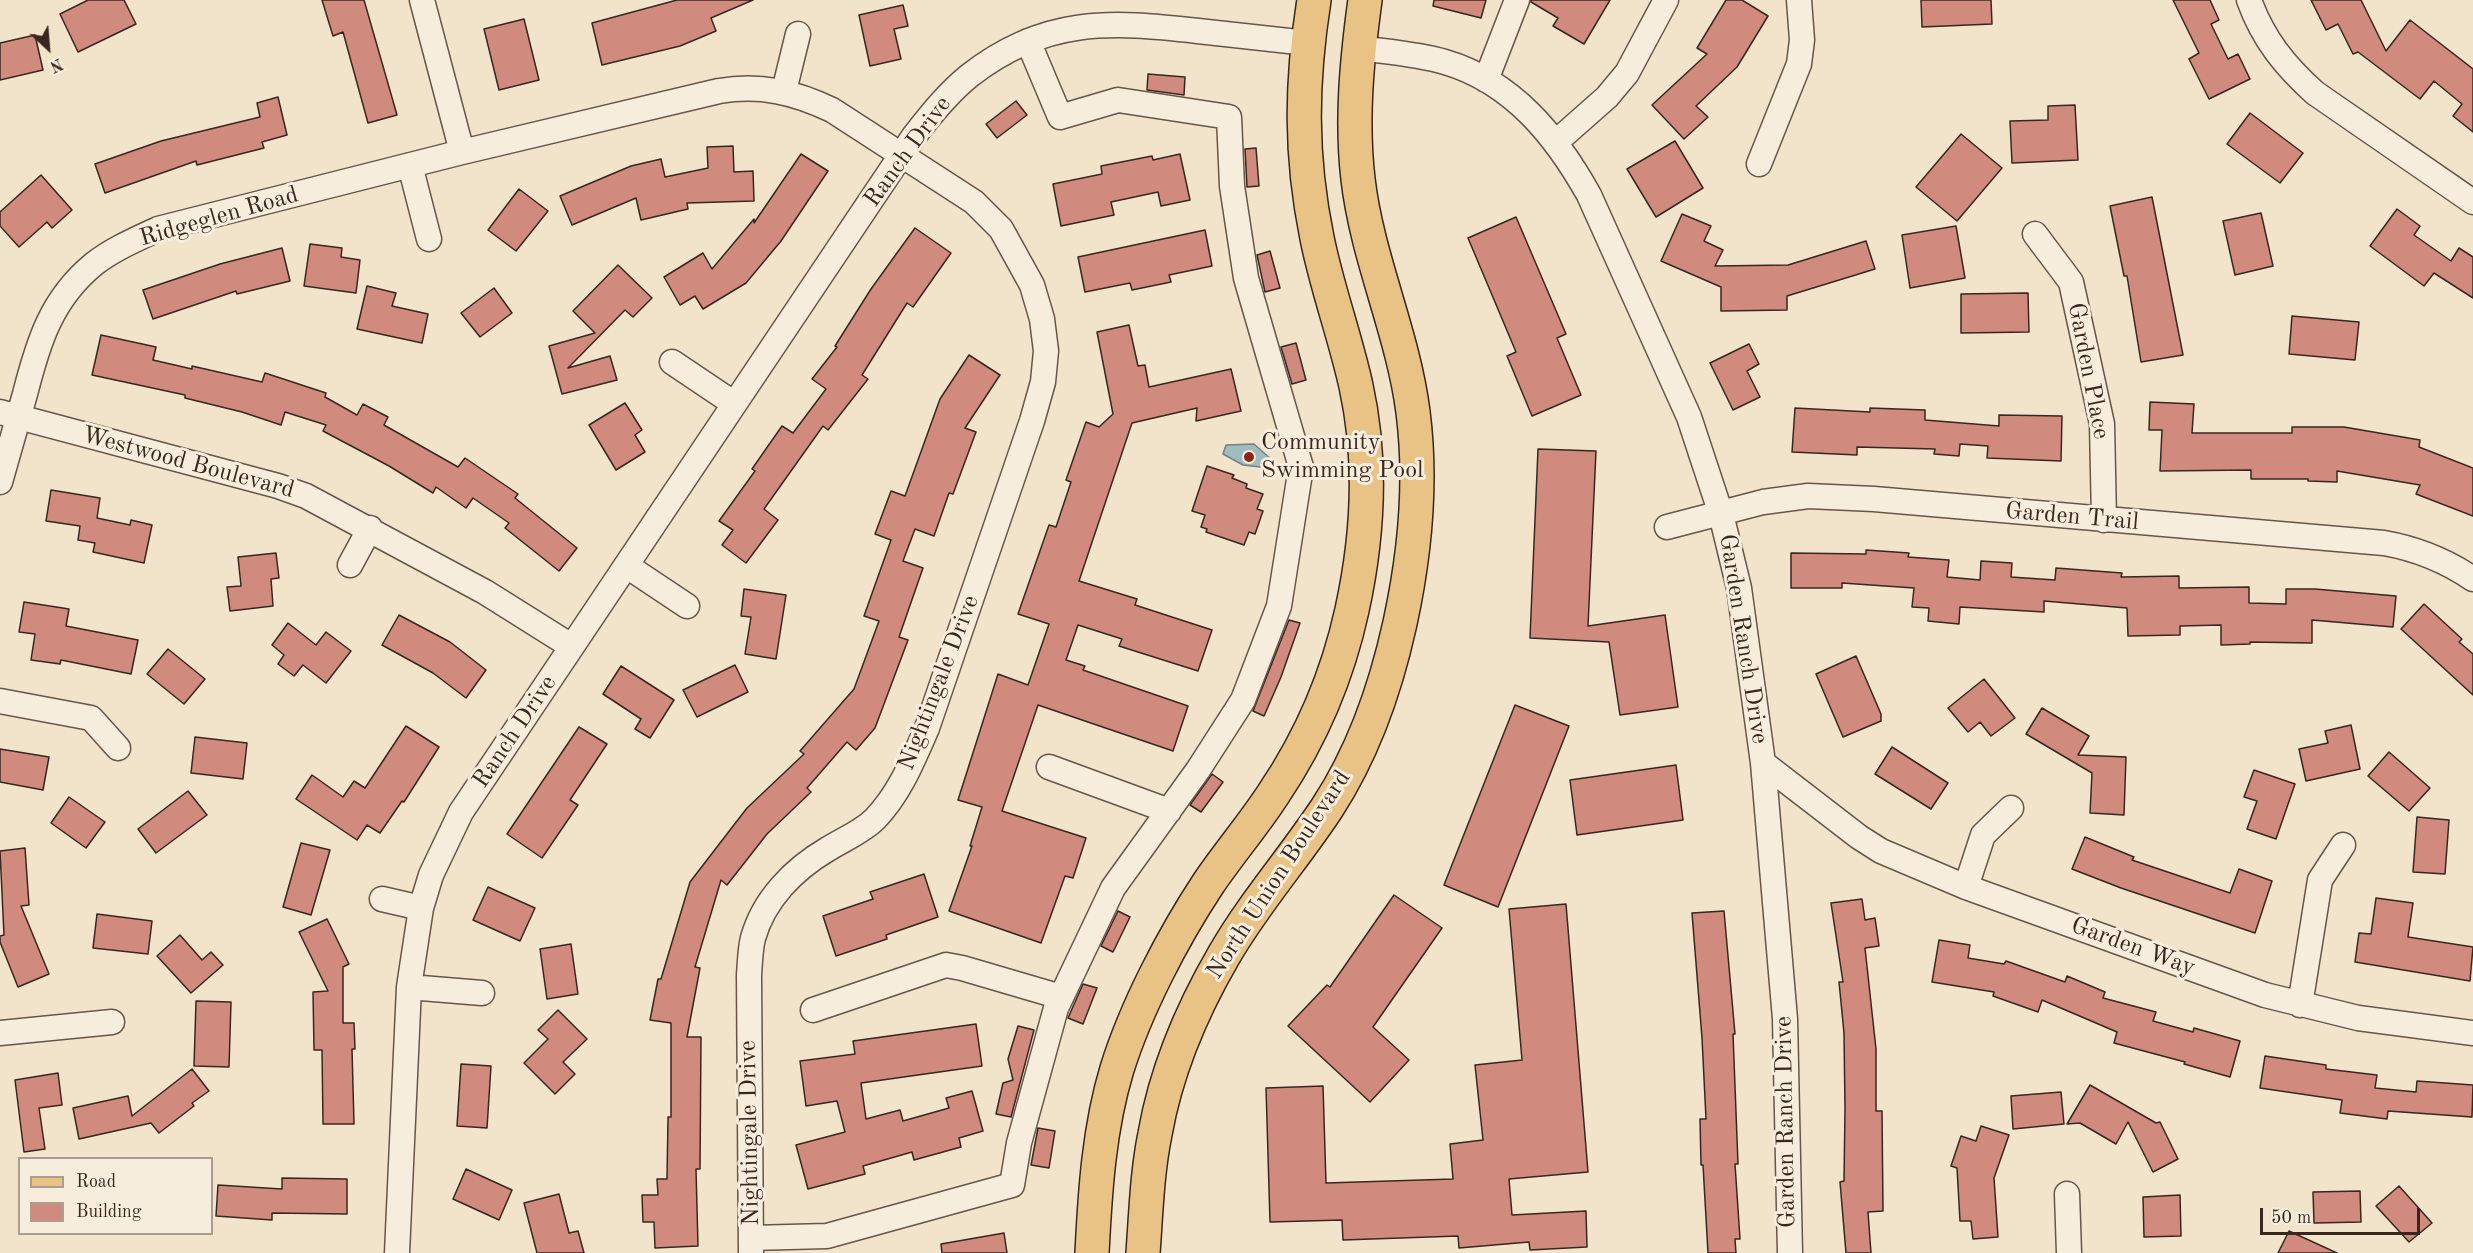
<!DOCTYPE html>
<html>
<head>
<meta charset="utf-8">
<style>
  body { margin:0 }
  #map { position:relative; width:2473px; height:1253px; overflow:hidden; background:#f2e4ca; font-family:"Old Standard TT",serif }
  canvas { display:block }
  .legend { position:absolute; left:18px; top:1157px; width:195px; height:78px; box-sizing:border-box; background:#f7eddd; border:2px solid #ab9e91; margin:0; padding:8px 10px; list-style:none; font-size:18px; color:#38271f }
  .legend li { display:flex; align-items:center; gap:12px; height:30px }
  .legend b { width:30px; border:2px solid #ab9e91 }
  .north { position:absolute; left:18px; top:18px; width:60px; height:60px; -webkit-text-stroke:4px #f7eddd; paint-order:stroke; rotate:154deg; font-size:16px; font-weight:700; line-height:24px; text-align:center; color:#38271f }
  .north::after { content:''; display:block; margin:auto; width:21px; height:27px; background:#38271f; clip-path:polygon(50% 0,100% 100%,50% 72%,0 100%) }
  .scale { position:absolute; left:2260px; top:1208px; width:160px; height:27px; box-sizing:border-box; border:3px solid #38271f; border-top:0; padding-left:8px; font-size:18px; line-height:21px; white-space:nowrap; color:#38271f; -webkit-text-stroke:4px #f7eddd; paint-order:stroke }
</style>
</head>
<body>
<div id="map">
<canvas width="2473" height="1253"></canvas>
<ul class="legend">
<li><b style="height:8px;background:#e9c285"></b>Road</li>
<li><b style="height:16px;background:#d08a7e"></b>Building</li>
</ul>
<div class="north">N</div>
<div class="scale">50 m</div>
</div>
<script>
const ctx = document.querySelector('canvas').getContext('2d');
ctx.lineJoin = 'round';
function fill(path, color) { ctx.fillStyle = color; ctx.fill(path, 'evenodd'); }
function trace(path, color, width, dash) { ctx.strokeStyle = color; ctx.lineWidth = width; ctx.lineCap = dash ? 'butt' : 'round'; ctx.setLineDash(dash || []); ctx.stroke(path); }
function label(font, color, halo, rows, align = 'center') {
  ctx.font = font + ' "Old Standard TT",serif'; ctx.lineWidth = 6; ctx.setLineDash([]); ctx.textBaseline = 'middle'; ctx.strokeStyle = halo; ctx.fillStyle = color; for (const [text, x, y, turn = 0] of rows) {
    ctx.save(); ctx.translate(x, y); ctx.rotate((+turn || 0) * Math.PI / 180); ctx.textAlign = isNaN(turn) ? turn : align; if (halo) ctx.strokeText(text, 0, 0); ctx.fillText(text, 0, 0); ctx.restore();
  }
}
const water = new Path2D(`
  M1254,444L1272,460L1269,468L1243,465L1223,454L1226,445Z`);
const building = new Path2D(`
  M88,0H124L136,24L78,52L60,14Z
  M322,0H364L397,115L368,123L343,32L333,36Z
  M677,0H753L711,18L716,31L680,46L602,65L592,23Z
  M1434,0H1486L1481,18L1433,6Z
  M1531,0H1610L1584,44L1553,26L1558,18L1531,2Z
  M1726,0H1742L1768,16L1737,67L1696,106L1708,117L1684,139L1652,105L1707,54L1697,48Z
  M1921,0H1991L1992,24L1922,27Z
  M2173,0H2210L2219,20L2211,24L2228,59L2238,54L2250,79L2209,99L2189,59L2199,53Z
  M2311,0H2361L2386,51L2410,20L2473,69V132L2453,116L2462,104L2434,81L2420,99L2358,52L2353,54L2338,24L2326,30Z
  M903,5L908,26L894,29L901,59L870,66L859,15Z
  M524,19L539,80L499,90L484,29Z
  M35,35L43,70L0,80V43Z
  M1148,74L1185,77L1184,95L1147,90Z
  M278,97L287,135L262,142L264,148L197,165L196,161L105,193L95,164L161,141L260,117L257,103Z
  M1016,101L1027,115L997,138L986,124Z
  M2075,105L2078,160L2012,163L2010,121L2048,120V106Z
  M2250,113L2303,153L2280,183L2227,144Z
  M1961,134L2002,168L1957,221L1916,187Z
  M1675,141L1703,188L1656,217L1627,169Z
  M733,146L734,172L753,171L754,201L687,203L688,209L641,220L636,198L572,225L560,196L631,166L661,159L665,177L708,168L707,147Z
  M1256,148L1259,186L1247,187L1245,149Z
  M801,154L828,171L781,241L746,283L703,309L695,296L680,305L664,277L703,253L712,269L754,219V223Z
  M1180,154L1190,200L1161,206L1158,192L1111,202L1114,215L1061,226L1053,184L1102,174L1101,166L1152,156L1153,160Z
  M41,175L72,210L52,228L47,222L19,247L0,226V212Z
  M519,189L548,211L516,251L488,230Z
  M2152,197L2183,355L2141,362L2127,276H2124L2110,206Z
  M2397,209L2420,226L2414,235L2451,261L2459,248L2473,257V298L2434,273L2424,286L2370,246Z
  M2261,213L2273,266L2235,275L2223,221Z
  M1682,214L1711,226L1704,241L1723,250L1715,266L1788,265L1866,241L1875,269L1787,296V310L1721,311V287L1661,261Z
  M1516,217L1566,334L1557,338L1581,395L1532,416L1507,356L1516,352L1468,238Z
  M1956,226L1965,278L1910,288L1902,235Z
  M915,228L951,253L913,307L907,303L862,375L868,379L828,430L823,426L764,509L778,520L746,563L722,545L733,530L719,521L755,471L752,469L782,426L793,433L826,389L812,379L837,347L835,346L871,289Z
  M1205,230L1212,266L1169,275L1171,282L1132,290L1130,283L1085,292L1078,257Z
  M310,244L342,248L341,257L360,260L356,293L304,286Z
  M282,248L290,281L237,294L236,291L153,319L143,290L220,264Z
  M1270,251L1280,288L1265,292L1257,255Z
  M618,265L652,298L633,317L625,310L568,368L610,356L617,380L562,394L549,346L595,333L573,311Z
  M367,286L396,293L392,306L428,314L422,343L357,329Z
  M494,288L512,313L480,337L461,313Z
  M2028,293L2029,332L1961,333V294Z
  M2292,316L2359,322L2355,360L2289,354Z
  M1129,325L1138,366L1145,365L1149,387L1231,369L1241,411L1196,421L1197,408L1132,423L1079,581L1137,599L1135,605L1212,630L1198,671L1119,646L1122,639L1078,625L1066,660L1085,666L1083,670L1188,706L1173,751L1038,705L1002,811L1086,838L1073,878L1065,876L1041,943L949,911L972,846H970L982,807L958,800L998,674L1028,685L1049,624L1018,614L1049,525L1056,527L1071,482L1066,480L1086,422L1099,427L1113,414L1097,332Z
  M101,335L156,347L153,360L192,369V366L262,382L265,373L326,393L325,397L357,415L363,404L388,417L384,425L458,467L465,458L518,494L515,498L577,548L559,571L505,528L509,523L473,498L466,508L436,487L433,493L389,466L323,431L326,425L285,412L281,425L242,412L185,398V395L92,375Z
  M1296,343L1306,380L1292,384L1281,347Z
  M1749,344L1759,364L1747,371L1760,397L1733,410L1710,363Z
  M969,355L1000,375L965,428L976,432L953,494L949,493L934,536L915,529L903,561L923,568L899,637L908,640L875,728L856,750L847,742L807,788L811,792L767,834L727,885L721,880L695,967L700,968L687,1037H701L700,1169H696L698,1246L655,1248L654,1222H643L642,1195H658L657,1179H667L668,1117H671V1023L650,1020L658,979H661L690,882L747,808L804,754L800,751L854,689L879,621L864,616L891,540L875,534L891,491L905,496L940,399Z
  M2150,402L2194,404L2192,433H2292V427H2344L2420,440L2419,447L2473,468V516L2416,494L2420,485L2337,471V482L2308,481V479H2251V470L2160,471L2162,430H2149Z
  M625,403L642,430L635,435L645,452L616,470L589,425Z
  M1795,408L1870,412V408L1925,410V420L1999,426V415L2062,416L2061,461L1987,458L1988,446L1960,444L1959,456L1934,454L1935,449L1857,447V455L1792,452Z
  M1538,449L1596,451L1588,626L1665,615L1678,707L1620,715L1609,642L1530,638Z
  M1207,466L1234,475L1232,478L1247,484L1246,488L1263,494L1257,509L1263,511L1255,534L1249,532L1244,545L1206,532L1207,529L1201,527L1205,515L1192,511Z
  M51,490L100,498L97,518L130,525L131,520L152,525L144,563L93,552L95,543L78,540L80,526L46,521Z
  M1866,550L1909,553L1908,557L1949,560L1947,577L1980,580L1981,561L2012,563L2011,577L2055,580L2056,568L2122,573L2121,577L2179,576V588L2249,587V603L2286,604V589H2315L2396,596L2393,627L2312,620V643L2250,642V644L2221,645V625L2180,626V635L2128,636L2127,608L2044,601V612L1960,607L1959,624L1928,621L1929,608L1912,607L1914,588L1842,583V588H1791V553L1866,554Z
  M276,553L279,578L271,579L273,606L230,611L227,587L241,586L238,557Z
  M744,589L786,595L776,659L745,654L751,617L741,616Z
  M24,602L69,609L66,626L138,640L131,674L61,660L60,664L31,660L35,634L19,632Z
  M2424,604L2462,639L2459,642L2473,654V695L2401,629Z
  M399,615L450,642L486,670L466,698L433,673L382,645Z
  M1289,620L1300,623L1281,677L1264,716L1253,711Z
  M288,623L316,645L326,632L351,651L326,683L303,665L294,676L278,664L284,655L272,645Z
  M168,649L205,679L184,704L147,674Z
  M1856,656L1881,714V721L1843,737L1816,674Z
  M735,665L748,692L697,717L683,690Z
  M621,666L674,700L650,738L635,729L641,719L603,694Z
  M1984,679L2015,718L1991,736L1980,722L1968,732L1948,708Z
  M1515,705L1569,726L1498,907L1444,885Z
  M2042,708L2089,736L2078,755L2126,757L2124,815L2090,813L2092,773L2026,734Z
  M2351,725L2360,769L2306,781L2299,749L2328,743L2325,731Z
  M406,726L439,747L404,802L402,801L380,833L367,825L357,840L296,799L312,775L343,797L354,781L365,788Z
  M579,727L607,744L570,800L578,805L542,858L507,834Z
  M195,737L247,743L243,779L191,773Z
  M1892,747L1948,783L1931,809L1875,774Z
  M0,749L49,757L43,790L0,782Z
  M2389,752L2430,788L2409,811L2368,776Z
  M1676,765L1683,820L1577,835L1570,780Z
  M2254,770L2295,784L2276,839L2247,829L2257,801L2244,797Z
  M1212,774L1223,782L1201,812L1190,805Z
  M188,791L207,815L156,853L138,829Z
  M69,797L105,822L86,848L51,823Z
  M2417,817L2449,820L2445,874L2413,872Z
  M2085,837L2134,857L2132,860L2230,893L2239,869L2272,881L2255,933L2121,888L2072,869Z
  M301,843L330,850L311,915L283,907Z
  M25,848L29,905L21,906L49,974L18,987L0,942V936L4,935L0,851Z
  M924,874L938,917L886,935L887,939L836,956L823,916L873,899L870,892Z
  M488,887L535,908L520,941L473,920Z
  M1394,895L1442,928L1373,1027L1409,1060L1370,1102L1288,1026L1327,985L1330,987Z
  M2376,898L2413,903L2408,937L2473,947L2470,981L2355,962L2359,933L2371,934Z
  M1862,899L1865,920L1875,918L1879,946L1865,948L1876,1049V1111H1882L1883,1211L1868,1212L1871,1253H1846L1840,1182L1844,1181L1845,1109L1844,1033L1839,982H1843L1831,903Z
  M1566,904L1588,1172L1509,1179L1512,1215L1586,1211L1587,1247L1530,1250L1529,1242L1459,1248L1458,1236L1343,1240L1342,1220L1270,1222L1266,1088L1323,1086L1326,1183L1453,1179L1450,1144L1483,1140L1475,1065L1522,1060L1509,909Z
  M1118,911L1130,917L1113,952L1101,946Z
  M1724,911L1735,1034H1733L1738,1164H1735L1740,1239H1735L1736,1253H1708L1703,1165H1701L1700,1119H1706L1702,1038L1692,913Z
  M97,914L152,921L148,954L93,948Z
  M327,919L349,964L343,967V1023H354L355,1049H352L354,1124H323L322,1050H314L313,992L328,991L299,932Z
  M180,935L202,960L211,952L223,965L191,993L157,956Z
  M1939,940L1970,945L1968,958L2004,964L2006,961L2065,982L2067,976L2105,992L2103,998L2156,1012L2153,1021L2193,1032L2194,1028L2240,1041L2230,1077L2184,1064L2185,1062L2114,1043L2117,1032L2042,1000L2038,1012L1993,996L1994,992L1932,982Z
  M571,944L578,994L547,999L540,949Z
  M1083,984L1097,988L1083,1024L1068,1018Z
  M196,1001L231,1002L229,1067L194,1066Z
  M558,1010L587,1039L563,1062L575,1074L555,1094L524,1063L548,1039L538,1030Z
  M976,1024L982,1066L861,1083L866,1119L900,1110L903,1121L949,1108L946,1098L972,1091L983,1131L959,1138L961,1147L914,1160L912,1152L863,1166L865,1174L808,1189L796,1145L845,1132L837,1101L806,1106L800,1061L855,1054L853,1041Z
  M1018,1026L1034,1030L1011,1117L996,1114L1003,1083L1013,1080L1008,1059Z
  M2265,1056L2326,1065V1069L2377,1075L2375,1088L2416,1092L2417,1081L2473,1085L2472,1117L2388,1111L2387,1119L2340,1113L2342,1100L2260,1088Z
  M461,1064L491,1066L487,1128L457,1126Z
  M192,1069L209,1091L192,1103L194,1106L159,1133L151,1123L79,1139L73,1108L128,1096L132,1116Z
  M58,1073L62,1105L39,1108L45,1149L24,1152L15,1080Z
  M2090,1085L2156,1123L2160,1122L2178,1159L2153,1172L2128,1122L2116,1144L2080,1123L2067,1124Z
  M2061,1092L2064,1124L2013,1129L2011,1096Z
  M1981,1126L2009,1135L1994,1178L1998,1237L1973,1239L1971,1221H1960L1957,1168L1951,1166L1961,1136L1976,1141Z
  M1038,1128L1055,1131L1049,1168L1031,1165Z
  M466,1169L512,1190L499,1220L453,1199Z
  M282,1178L347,1179V1214L272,1213V1220L216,1216L218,1185L282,1189Z
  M2399,1186L2432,1223L2409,1242L2376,1206Z
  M2360,1191L2361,1222L2314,1223L2313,1192Z
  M559,1194L569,1233L578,1231L584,1253H537L524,1203Z
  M2180,1195L2181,1236L2144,1237L2143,1197Z
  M2289,1231L2337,1253H2278Z
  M1004,1233L1007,1253H942L941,1244Z`);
const street = new Path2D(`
  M422,0L462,152
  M2249,0C2263,39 2285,66 2315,93L2473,202
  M1359,48C1388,52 1417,54 1445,62C1513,82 1556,136 1589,195L1689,417L1721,514L1739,588L1763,763L1785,1019L1790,1253
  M1486,80L1517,0
  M784,91L798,34
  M1556,142L1607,97L1627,73L1666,0
  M1759,164L1799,64L1802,40L1799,0
  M410,165L429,239
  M2035,234L2071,282L2102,424L2104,520
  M672,362L733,403
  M0,412L278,486L306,496L485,592L571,646
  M0,482C8,453 17,423 25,394C38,343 51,299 94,264C113,249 137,239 158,229L462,152L719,91C760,84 794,92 832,110L974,202L1001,229L1032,285L1042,319L1046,351L1043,382L1032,421L927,728C913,760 900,793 875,819C862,832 844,839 828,849C794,869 764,899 753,938C750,950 750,963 749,975L751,1253
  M1667,527L1763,502L1808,496L1874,499L2384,543C2418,549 2445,560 2473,579
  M350,565L370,528
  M627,566L687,606
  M0,701L91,718L118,748
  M1763,763L1859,837L1881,851L1966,887L2265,995L2358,1018L2473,1033
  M1049,767L1169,811
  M1966,887L1983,835L2011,808
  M382,899L421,908
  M409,987L482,993
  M2300,1005L2320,880L2343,845
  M813,1010L946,965L962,968L1061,997
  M0,1033L112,1022
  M2067,1194L2069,1253
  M751,1238L827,1236L1012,1185L1019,1143L1056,1008L1113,888L1198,770L1243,700L1279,606L1301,467L1246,278L1232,186L1229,117L1118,100L1060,117L1028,41
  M397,1253L409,987L421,908L431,875L461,812L914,136C931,114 948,93 969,76C1044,17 1110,21 1198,31C1235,35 1271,39 1307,43`);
const primary = new Path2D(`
  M1092,1253C1095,1192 1099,1128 1117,1069C1136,1008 1173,937 1208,884C1229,853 1254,824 1274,793C1311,738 1338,674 1352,610C1368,537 1372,459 1356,386C1345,336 1327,288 1317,238C1300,155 1301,83 1314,0
  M1143,1253C1146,1213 1147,1173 1155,1134C1166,1071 1192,1010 1224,955C1254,903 1294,858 1327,808C1363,753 1386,687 1400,623C1415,554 1422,482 1413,412C1403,333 1367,258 1358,179C1351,119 1357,59 1365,0`);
const markers = [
  [1249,457,6,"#8f2418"]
];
const streetNames = [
  ["Ranch Drive",908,152,-54],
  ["Ridgeglen Road",219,217,-16],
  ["Garden Place",2088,371,79],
  ["Westwood Boulevard",188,463,15],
  ["Garden Trail",2072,517,5],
  ["Garden Ranch Drive",1743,639,81],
  ["Nightingale Drive",939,683,-69],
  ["Ranch Drive",515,732,-56],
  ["North Union Boulevard",1279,875,-57],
  ["Garden Way",2133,947,20],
  ["Garden Ranch Drive",1786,1122,-91],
  ["Nightingale Drive",750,1133,-91]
];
const poiNames = [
  ["Community",1261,443],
  ["Swimming Pool",1261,471]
];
fill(water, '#9fbcc0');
trace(water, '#768080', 1.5);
fill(building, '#d08a7e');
trace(building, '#38271f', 1.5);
trace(street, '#66564a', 27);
trace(primary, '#38271f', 36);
trace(street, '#f7eddd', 24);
trace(primary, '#e9c285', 33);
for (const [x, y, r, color] of markers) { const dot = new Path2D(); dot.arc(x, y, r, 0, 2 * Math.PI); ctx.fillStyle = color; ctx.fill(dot); trace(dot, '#f7eddd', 2); }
label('24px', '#38271f', '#f7eddd', streetNames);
label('24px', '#38271f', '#f7eddd', poiNames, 'left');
</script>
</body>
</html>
